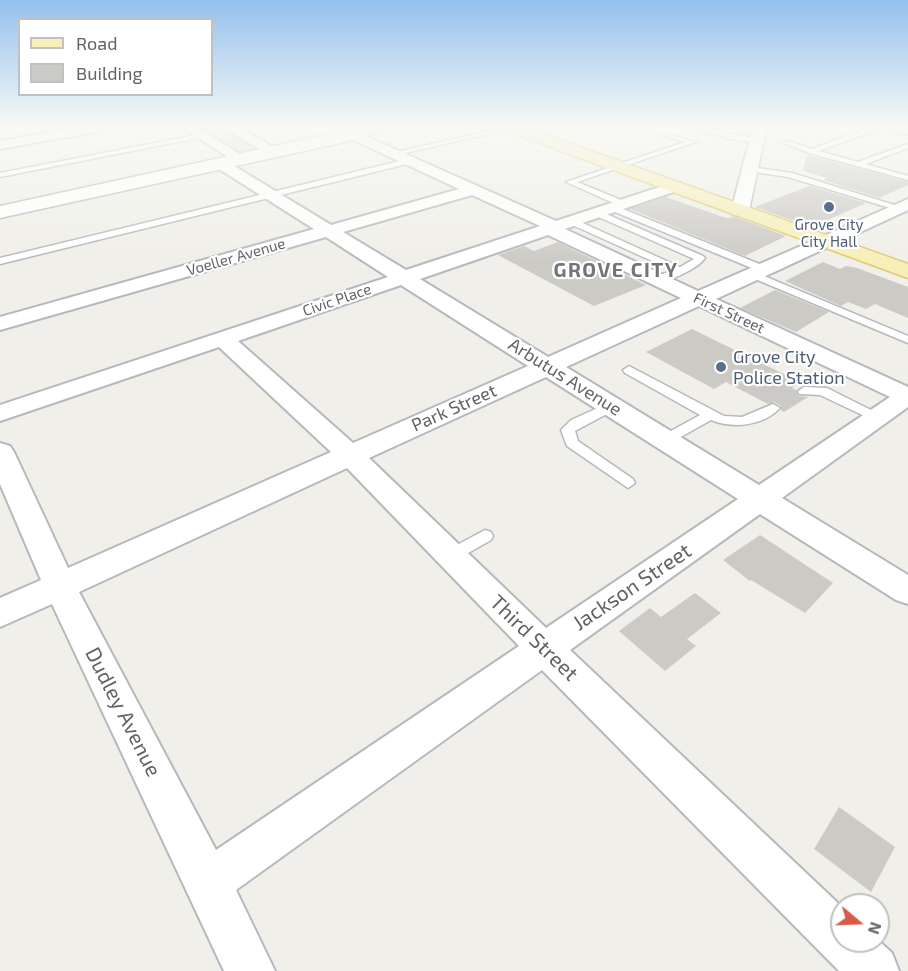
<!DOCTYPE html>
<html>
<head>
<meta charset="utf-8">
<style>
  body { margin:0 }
  #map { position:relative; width:908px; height:971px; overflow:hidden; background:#f0efe9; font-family:"Exo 2",sans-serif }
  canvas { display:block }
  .legend { position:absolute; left:18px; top:18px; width:195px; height:78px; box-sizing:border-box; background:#fff; border:2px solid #bfc1c2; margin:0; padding:8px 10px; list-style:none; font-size:18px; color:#606367 }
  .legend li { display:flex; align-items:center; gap:12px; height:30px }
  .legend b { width:30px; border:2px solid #bfc1c2 }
  .north { position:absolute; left:830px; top:893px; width:60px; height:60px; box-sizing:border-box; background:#fff; border:2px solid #bfc1c2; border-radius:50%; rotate:109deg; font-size:16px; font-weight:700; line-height:24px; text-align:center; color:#606367 }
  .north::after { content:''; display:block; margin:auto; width:21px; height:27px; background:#d75b48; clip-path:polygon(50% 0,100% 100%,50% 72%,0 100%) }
</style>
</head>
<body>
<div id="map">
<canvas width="908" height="971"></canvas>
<ul class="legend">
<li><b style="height:8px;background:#f6efb7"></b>Road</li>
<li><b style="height:16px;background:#cccac5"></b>Building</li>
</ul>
<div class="north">N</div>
</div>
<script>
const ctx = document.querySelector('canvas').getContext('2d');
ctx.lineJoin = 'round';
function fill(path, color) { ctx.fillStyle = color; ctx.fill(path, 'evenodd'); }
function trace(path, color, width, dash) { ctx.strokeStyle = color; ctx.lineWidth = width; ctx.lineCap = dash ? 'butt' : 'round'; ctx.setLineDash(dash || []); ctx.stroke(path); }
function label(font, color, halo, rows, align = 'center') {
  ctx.font = font + ' "Exo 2",sans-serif'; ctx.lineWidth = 4.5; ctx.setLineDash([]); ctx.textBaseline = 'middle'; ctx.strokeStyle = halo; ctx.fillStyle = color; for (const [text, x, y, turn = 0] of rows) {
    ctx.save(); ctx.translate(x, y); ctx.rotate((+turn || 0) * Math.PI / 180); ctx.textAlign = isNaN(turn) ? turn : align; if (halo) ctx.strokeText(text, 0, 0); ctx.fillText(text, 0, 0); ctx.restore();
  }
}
const green = new Path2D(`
  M194,126H221L260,149L240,153Z`);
const building = new Path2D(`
  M807,155L908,182V185L879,198L823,180L827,178L803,171Z
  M809,186L866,203L825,221L820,220L808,226L755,207Z
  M666,197L726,218L736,217L786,236L745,256L630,209Z
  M558,242L578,252L646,285L594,306L498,255L524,246L534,251Z
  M823,262L840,269L846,266L857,268L908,287V318L875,304L866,309L848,302L841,306L785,281Z
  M775,290L829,312L796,332L740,308Z
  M692,329L800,382L792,388L796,390L798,396L808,397L784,412L781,410V406L774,402L768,404L726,382L714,389L646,352Z
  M760,535L833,583L805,613L751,580L750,581L723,560Z
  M695,593L721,613L687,639L696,646L665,671L619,631L650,608L661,617Z
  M839,807L895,847L871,892L814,849Z`);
const service = new Path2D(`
  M344,126H353L362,132L357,133Z
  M511,126L515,128L392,156L388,154Z
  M696,126L757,139L760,141L757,143L731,139L692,128Z
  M873,126H892L908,130V134L882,128L819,151L858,162L908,144V148L866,164L908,176V180L809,153L784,143L788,141L812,149Z
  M662,133L696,142L577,182L626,202V206H620L566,182L685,142L662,135Z
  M201,134L203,137L0,177V173Z
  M408,159L411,163L0,264V258Z
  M750,167L792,173L904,208L900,211L788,177L747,171V167Z
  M613,205L767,267L768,269L759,271L610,210L609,208Z
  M597,210L703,256L705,258C699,268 666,284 654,282V278L672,270L568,223V219H574L680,267L694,259L594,215L593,213Z
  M752,271L908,336V343L748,276V272Z
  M629,366L724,416L742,417L773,404L780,408C763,426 733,429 711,420L670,443H660L658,440L660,437L700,415L625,373L623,370Z
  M804,387L827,388L885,417L878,421L873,420L820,395L799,394L798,391Z
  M611,402L616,403L618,406L616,409L575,431L578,441L633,479L635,483L628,488L567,446L561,430L571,420Z
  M485,530L491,532L493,536L491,540L456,560L450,562L444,560L442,556L444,552Z`);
const minor = new Path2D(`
  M83,126H111L105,130L0,149V141Z
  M179,126H194L248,159L241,163L236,162Z
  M222,126H238L281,152L279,155H269Z
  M352,130L556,221L669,184H679L682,187L679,190L565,229L698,291L908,199V210L716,299L908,387V407L782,498L908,575V604L896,600L760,514L570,650L842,907V941L878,940L892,953L899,971H839L542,670L236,890L275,971H224L52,604L0,627V598L41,580L0,484V443L10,446L14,452L68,568L331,452L219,347L0,421V405L388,277L326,237L0,330V317L314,229L216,167L214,164L216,161H226L331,225L459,189L347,137L346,134ZM472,195L540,226L406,270L343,232ZM548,235L681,298L548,357L420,279ZM401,285L528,366L353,443L238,341ZM699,306L890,397L759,485L566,367ZM546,377L738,499L546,628L369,458ZM347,468L519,646L216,850L79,592Z`);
const tertiary = new Path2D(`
  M366,126H390L388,129L345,142L0,218V206Z`);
const secondary = new Path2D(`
  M753,126H767L749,211L747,215H733L731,211Z`);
const primary = new Path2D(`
  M499,126H521L908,264V278L501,129Z`);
const markers = [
  [829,207,6,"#5c6f8a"],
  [721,367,6,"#5c6f8a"]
];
const farServicenames = [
  ["Grove City",829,225],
  ["City Hall",829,242]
];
const farStreetnames = [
  ["Voeller Avenue",236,257,-16],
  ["Civic Place",337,300,-19],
  ["First Street",729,313,25]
];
const serviceNames = [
  ["Grove City",733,357],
  ["Police Station",733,378]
];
const streetNames = [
  ["Arbutus Avenue",565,377,32],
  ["Park Street",454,408,-24]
];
const farDistrictnames = [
  ["GROVE CITY",616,270]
];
const nearStreetnames = [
  ["Jackson Street",632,587,-34],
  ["Third Street",534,638,44],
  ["Dudley Avenue",123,712,63]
];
fill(green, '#c9e4ca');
fill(building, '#cccac5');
trace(service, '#b6b8bb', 3);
trace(minor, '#b6b8bb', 4);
trace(tertiary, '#b6b8bb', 3);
trace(secondary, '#b5b7bb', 3);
trace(primary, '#e2c870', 3);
fill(service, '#fff');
fill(minor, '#fff');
fill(tertiary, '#fff');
fill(secondary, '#fff');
fill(primary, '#f6efb7');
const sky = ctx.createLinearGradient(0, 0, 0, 262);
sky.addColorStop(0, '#93c1ee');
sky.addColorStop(0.48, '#f8f8f5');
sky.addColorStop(1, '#f8f8f500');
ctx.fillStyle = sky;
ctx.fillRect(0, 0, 908, 262);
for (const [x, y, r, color] of markers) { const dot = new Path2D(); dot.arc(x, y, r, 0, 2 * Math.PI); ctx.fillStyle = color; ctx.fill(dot); trace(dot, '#fff', 2); }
label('15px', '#4e5e75', '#fff', farServicenames);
label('15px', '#606367', '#fff', farStreetnames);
label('18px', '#4e5e75', '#fff', serviceNames, 'left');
label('18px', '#606367', '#fff', streetNames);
ctx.letterSpacing = '1.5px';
label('bold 20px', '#717579', '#fff', farDistrictnames);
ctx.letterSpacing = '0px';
label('21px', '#606367', '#fff', nearStreetnames);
</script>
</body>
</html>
